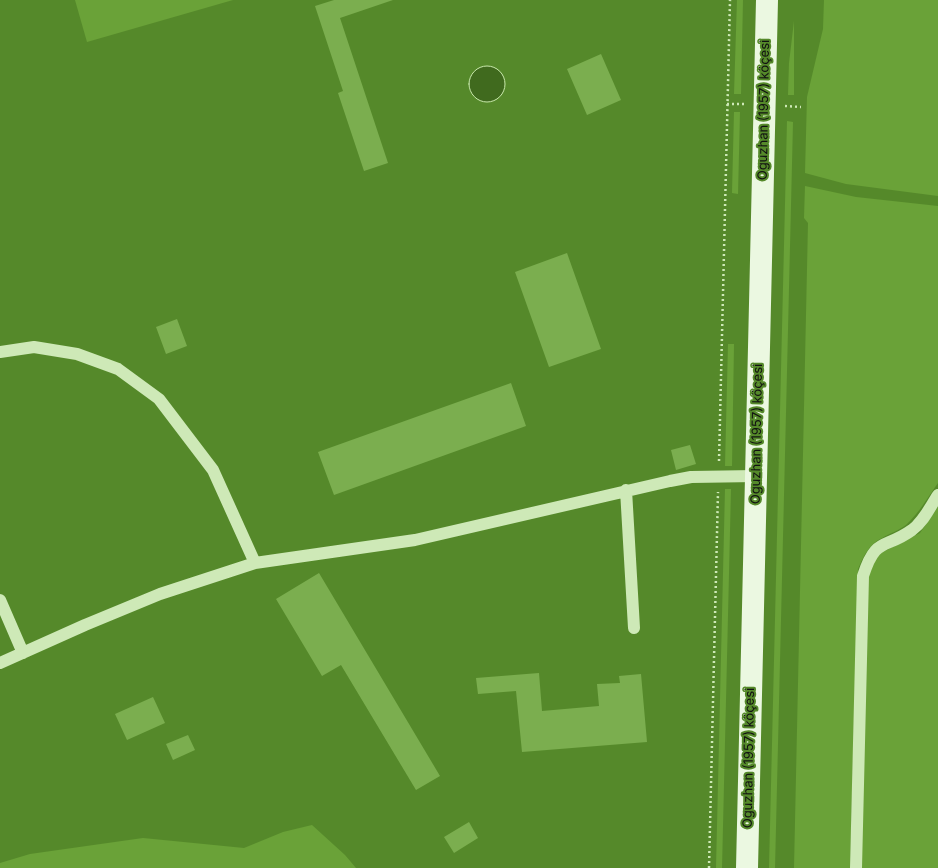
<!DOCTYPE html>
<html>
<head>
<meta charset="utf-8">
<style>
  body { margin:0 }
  canvas { display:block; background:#55892a }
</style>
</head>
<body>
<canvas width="938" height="868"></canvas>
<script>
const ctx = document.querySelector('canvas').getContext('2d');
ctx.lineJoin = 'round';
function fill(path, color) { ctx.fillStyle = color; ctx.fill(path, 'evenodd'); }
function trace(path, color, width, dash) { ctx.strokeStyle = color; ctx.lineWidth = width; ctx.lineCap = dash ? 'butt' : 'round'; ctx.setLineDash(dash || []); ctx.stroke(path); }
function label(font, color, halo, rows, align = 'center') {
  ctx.font = font + ' Inter,sans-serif'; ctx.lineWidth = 4; ctx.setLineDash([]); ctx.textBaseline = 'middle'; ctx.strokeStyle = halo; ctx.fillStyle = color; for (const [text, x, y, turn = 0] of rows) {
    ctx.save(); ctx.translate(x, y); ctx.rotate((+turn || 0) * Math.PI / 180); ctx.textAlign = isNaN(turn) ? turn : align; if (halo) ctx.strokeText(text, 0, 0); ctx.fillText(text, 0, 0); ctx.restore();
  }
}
const green = new Path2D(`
  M75,0H233L87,42Z
  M737,0H743L741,94H734Z
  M824,0H938V196L846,184L805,173L807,97L823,29Z
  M794,21V95H788L789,63Z
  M734,112H740L738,194L732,193Z
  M787,121L793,122L775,868H769Z
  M805,186L856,197L938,206V483C928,497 919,513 906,525C898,531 890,533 882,538C869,544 863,557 858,569L850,868H794L808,223L804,218Z
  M728,344H734L732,466H725Z
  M725,489H731L722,868H716Z
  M938,507V868H861L868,572L879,554L920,533Z
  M312,825L345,855L356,868H0V863L30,854L143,838L244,848L283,832Z`);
const water = new Path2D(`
  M469 84a18 18 0 1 1 36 0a18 18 0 1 1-36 0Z`);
const building = new Path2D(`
  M334,0H393L340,18L388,163L364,171L338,93L343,91L315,6Z
  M601,54L621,100L587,115L567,69Z
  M567,253L601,349L549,367L515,272Z
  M177,319L187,346L166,354L156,327Z
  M511,383L526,426L334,495L318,452Z
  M690,445L696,464L676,470L671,450Z
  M319,573L440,776L416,790L341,665L322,676L276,599Z
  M539,673L542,711L599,706L597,684L620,683L619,676L641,674L647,742L522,752L516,691L478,694L476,678Z
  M153,697L165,723L127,740L115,714Z
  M188,735L195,750L173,760L166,744Z
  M469,822L478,838L454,853L444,837Z`);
const path = new Path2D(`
  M727,104H744
  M785,106L801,107
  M719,461L730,0
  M709,868L718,492`);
const lane = new Path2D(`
  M0,352L34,347L77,354L118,369L159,399L213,470L255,563L415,540L670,481L691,477L756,476
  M626,490L634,628
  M0,600L23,653
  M0,663L85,625L160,594L255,563
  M856,868L863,576C876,536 884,550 912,530C924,521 930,507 938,495`);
const secondary = new Path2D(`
  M747,868L767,0`);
const streetNames = [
  ["Oguzhan (1957) köçesi",764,110,-89],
  ["Oguzhan (1957) köçesi",757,434,-89],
  ["Oguzhan (1957) köçesi",749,758,-89]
];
fill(green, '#6aa238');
fill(water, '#406a1e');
trace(water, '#c9e9ac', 1);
fill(building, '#7bae4f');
trace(path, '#cee9b7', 2.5, [2, 3]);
trace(lane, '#cee9b7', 12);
trace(secondary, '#ebf8e1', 22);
label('13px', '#111', '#55892a', streetNames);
</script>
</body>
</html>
